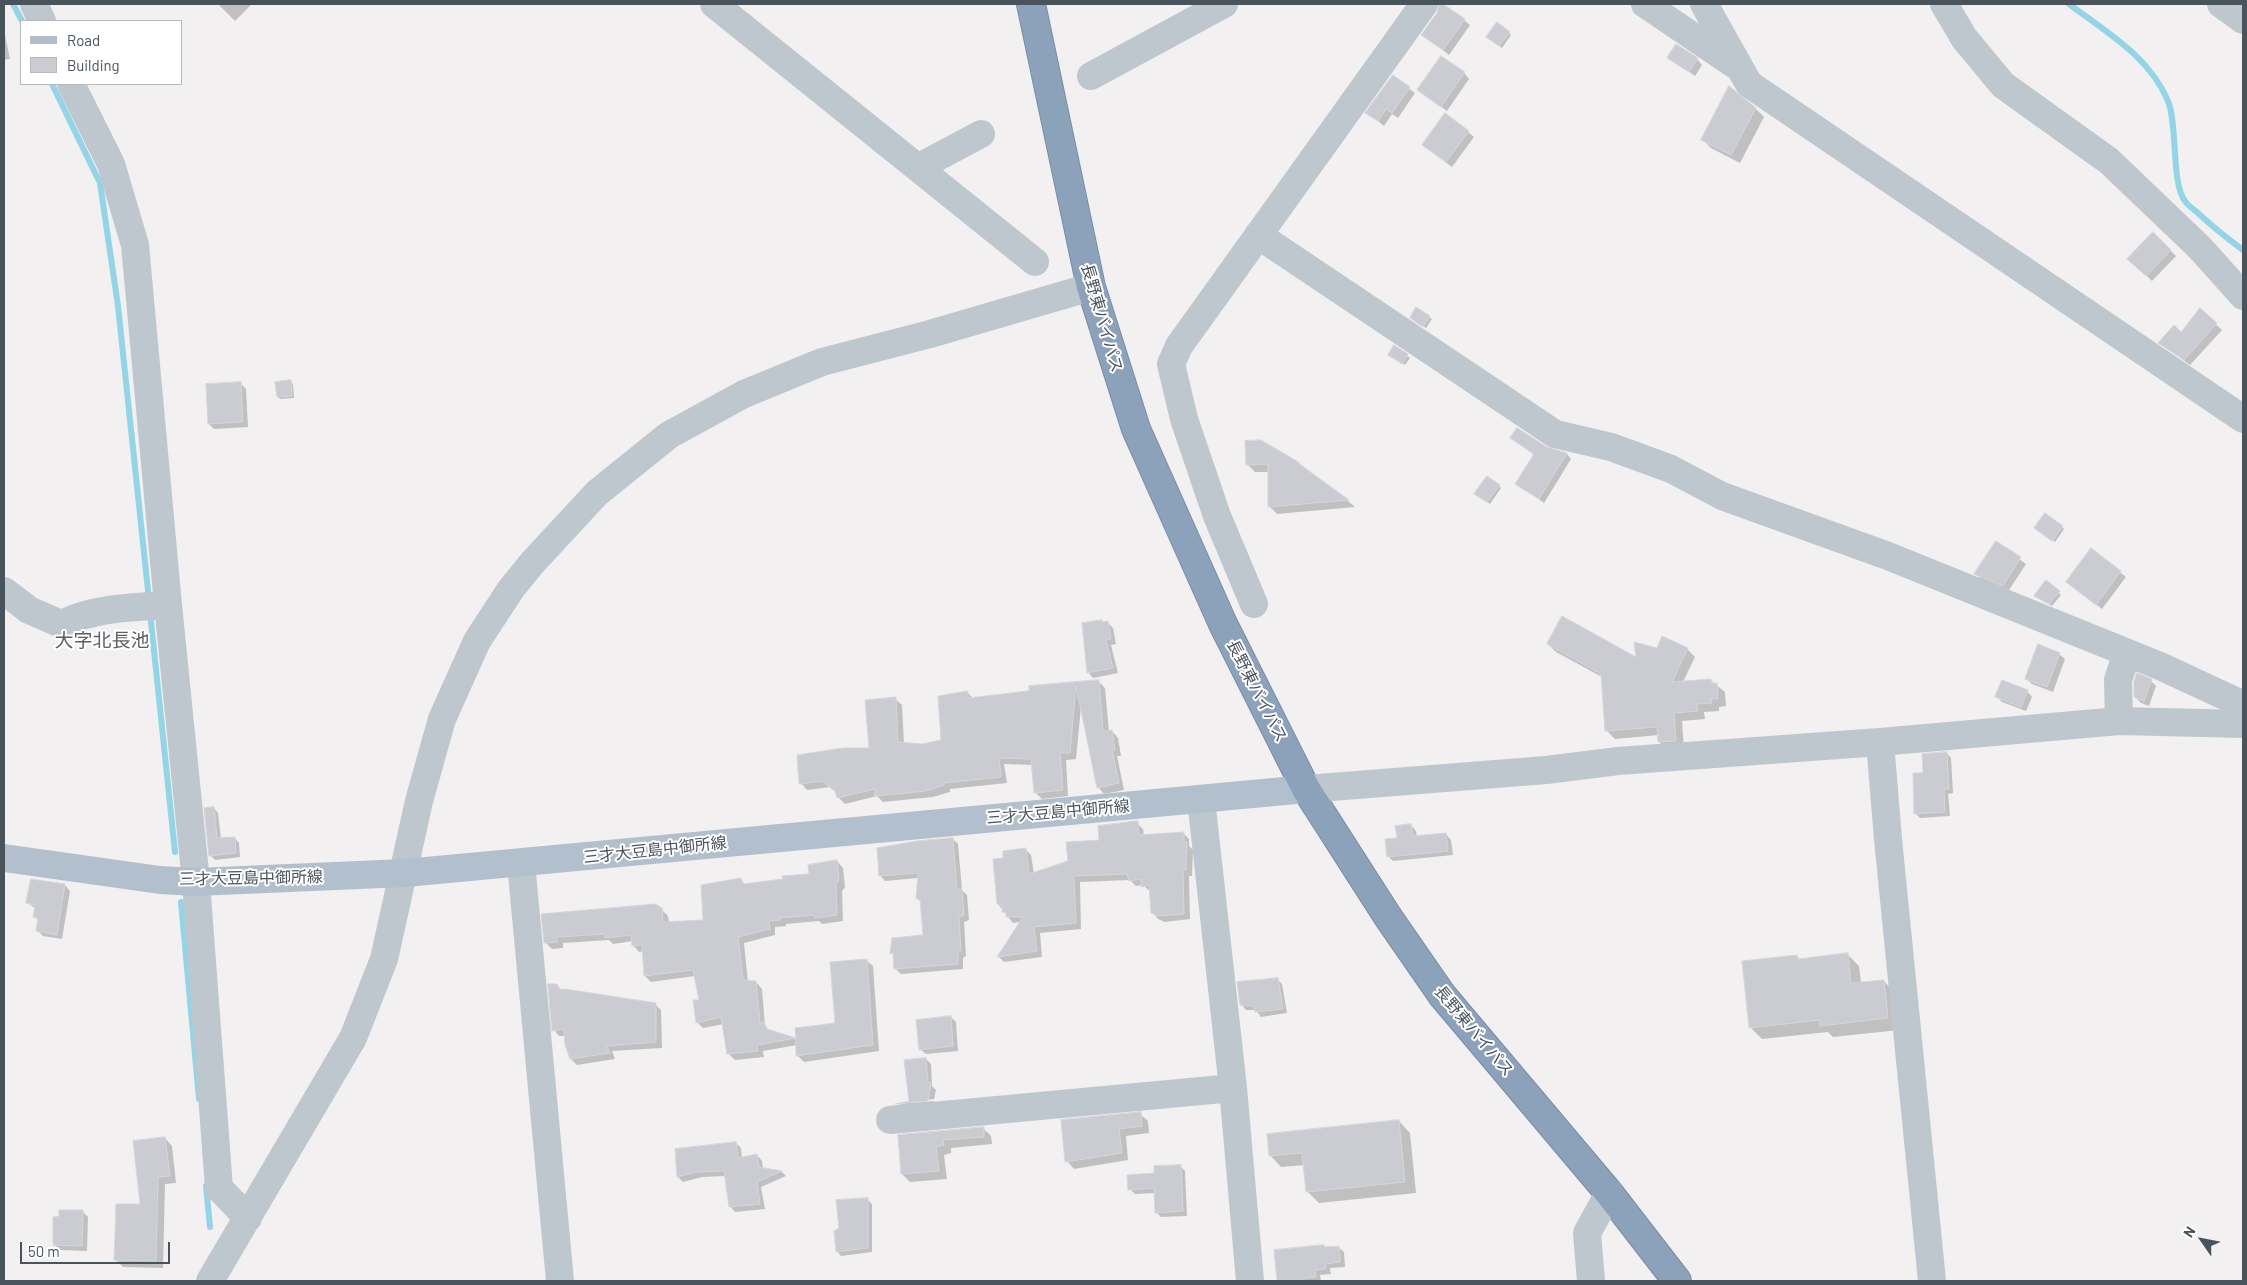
<!DOCTYPE html>
<html>
<head>
<meta charset="utf-8">
<style>
  body { margin:0 }
  #map { position:relative; width:2247px; height:1285px; overflow:hidden; background:#f2f0f0; font-family:Barlow,sans-serif }
  canvas { display:block }
  .frame { position:absolute; inset:0; border:5px solid #49535c; pointer-events:none }
  .legend { position:absolute; left:20px; top:20px; width:162px; height:65px; box-sizing:border-box; background:#fff; border:1px solid #b6babe; margin:0; padding:6px 9px; list-style:none; font-size:15px; color:#49535c }
  .legend li { display:flex; align-items:center; gap:10px; height:25px }
  .legend b { width:25px; border:1px solid #b6babe }
  .north { position:absolute; left:2177px; top:1215px; width:50px; height:50px; -webkit-text-stroke:4px #fff; paint-order:stroke; rotate:303deg; font-size:14px; font-weight:700; line-height:20px; text-align:center; color:#49535c }
  .north::after { content:''; display:block; margin:auto; width:18px; height:22px; background:#49535c; clip-path:polygon(50% 0,100% 100%,50% 72%,0 100%) }
  .scale { position:absolute; left:20px; top:1242px; width:150px; height:22px; box-sizing:border-box; border:2px solid #49535c; border-top:0; padding-left:6px; font-size:15px; line-height:18px; white-space:nowrap; color:#49535c; -webkit-text-stroke:4px #fff; paint-order:stroke }
</style>
</head>
<body>
<div id="map">
<canvas width="2247" height="1285"></canvas>
<div class="frame"></div>
<ul class="legend">
<li><b style="height:6px;background:#b2bfcc"></b>Road</li>
<li><b style="height:14px;background:#caccd2"></b>Building</li>
</ul>
<div class="north">N</div>
<div class="scale">50 m</div>
</div>
<script>
const ctx = document.querySelector('canvas').getContext('2d');
ctx.lineJoin = 'round';
function fill(path, color) { ctx.fillStyle = color; ctx.fill(path, 'evenodd'); }
function trace(path, color, width, dash) { ctx.strokeStyle = color; ctx.lineWidth = width; ctx.lineCap = dash ? 'butt' : 'round'; ctx.setLineDash(dash || []); ctx.stroke(path); }
function label(font, color, halo, rows, align = 'center') {
  ctx.font = font + ' Barlow,"Noto Sans JP",sans-serif'; ctx.lineWidth = 4; ctx.setLineDash([]); ctx.textBaseline = 'middle'; ctx.strokeStyle = halo; ctx.fillStyle = color; for (const [text, x, y, turn = 0] of rows) {
    ctx.save(); ctx.translate(x, y); ctx.rotate((+turn || 0) * Math.PI / 180); ctx.textAlign = isNaN(turn) ? turn : align; if (halo) ctx.strokeText(text, 0, 0); ctx.fillText(text, 0, 0); ctx.restore();
  }
}
const shadow = new Path2D(`
  M218,4H252L235,21Z
  M1438,14L1464,20L1470,25L1449,55L1423,35Z
  M4,30L10,59L4,60Z
  M1509,33L1511,35L1502,48L1490,39Z
  M1669,57L1697,59L1702,65L1695,76Z
  M1464,73L1469,79L1447,111L1419,90Z
  M1393,76L1415,93L1398,118L1392,114L1384,126L1367,112Z
  M1755,108L1764,117L1740,163L1711,148L1703,140Z
  M1468,132L1474,137L1452,167L1429,150Z
  M2153,234L2176,256L2152,281L2129,259Z
  M1417,309L1432,319L1426,328L1413,320Z
  M2200,310L2222,330L2190,365L2160,343L2181,333Z
  M1395,347L1410,358L1405,365L1392,357Z
  M290,382L293,384L294,398L280,399L278,397Z
  M240,383L246,389L248,427L214,429L209,424Z
  M1512,438L1567,454L1571,459L1544,503L1517,483L1534,455Z
  M1281,452L1348,501L1355,507L1277,514L1269,506V472H1255L1247,464Z
  M1499,486L1501,488L1490,504L1478,496Z
  M2062,527L2064,529L2055,542L2038,530Z
  M1996,543L2026,564L2009,590L1981,579L1976,574Z
  M2091,550L2126,577L2102,609L2067,582Z
  M2046,582L2061,595L2052,606L2035,596Z
  M1104,623H1108L1113,628L1116,644L1111,645L1118,673L1093,678L1088,672Z
  M1548,644L1637,659L1657,649H1687L1695,657L1683,682L1710,680L1725,692L1726,706L1719,707V711L1704,712L1705,719L1682,721L1684,749L1667,750L1659,742V735L1615,739L1607,731L1602,677L1556,652Z
  M2059,654L2065,659L2053,692L2032,684L2026,678Z
  M1098,681L1105,688L1109,732L1112,731L1118,738L1121,756H1117L1124,790L1104,794L1098,787L1081,707L1076,759L1066,760L1068,796L1042,799L1035,792L1033,765L1004,764L1007,783L950,789V792L933,797L883,802L877,796L845,804L838,797L837,793L830,787L807,790L801,783L871,749L895,699L902,705L904,744L922,745L942,741L968,693L973,698Z
  M2151,681L2156,686L2149,706L2141,703L2135,697Z
  M2027,691L2032,697L2026,711L2002,702L1996,696Z
  M1947,753L1951,758L1953,793L1948,794L1950,816L1920,818L1915,813L1925,774Z
  M214,808L218,813L221,839L235,838L239,843L240,857L215,860L210,855Z
  M1137,823L1143,829L1144,836L1183,833L1189,839V846L1193,850L1192,876H1189L1190,919L1165,922L1158,919L1152,912L1151,892L1143,885L1136,886L1130,880L1080,882L1081,929L1040,933L1042,957L1004,962L998,956L1020,922L1013,923L998,904L1005,859L1025,849L1031,855L1034,874L1070,862L1100,841Z
  M1411,825L1416,831L1417,837L1446,834L1451,840L1453,855L1393,861L1388,856L1398,839Z
  M953,839L958,844L962,890L967,895L969,920L964,922L966,956L963,958V969L901,974L896,969L894,956L892,953L924,936L922,903L917,898L918,878L885,881L880,875Z
  M837,861L843,868L845,887L842,891L843,921L822,924L819,921L786,924V926L775,927V935L744,943L748,982H756L762,989L765,1026L771,1032L797,1040L836,1024L866,960L873,966L879,1051L804,1062L797,1055V1045L763,1051L764,1057L735,1060L728,1053L724,1024L703,1028L697,1022L700,1001L695,976L651,982L645,976L644,951L639,952L633,945V941L613,944L609,940L563,943V948L552,949L545,942L543,915L661,909L668,916L669,923L705,921L741,880L746,885L811,875Z
  M65,885L70,891L62,939L43,936L38,931L39,921L35,917L36,909L28,903Z
  M1848,955L1859,966L1861,983L1884,981L1895,993L1899,1030L1833,1037L1828,1032L1762,1039L1750,1027L1797,956L1800,960Z
  M1277,979L1282,984L1287,1013L1261,1017L1256,1010H1246L1241,1004Z
  M557,985L562,991L655,1004L661,1010L662,1048L612,1051L615,1059L577,1065L571,1059L566,1036H559L554,1030Z
  M951,1017L956,1022L958,1051L926,1054L920,1049Z
  M926,1059L931,1064L932,1086L936,1090L934,1099L913,1101V1103L934,1101L933,1106L902,1109L898,1105L910,1102Z
  M1140,1114L1148,1121L1149,1133L1126,1136L1128,1160L1074,1169L1067,1161Z
  M1399,1121L1410,1133L1416,1193L1319,1203L1307,1191L1305,1165L1281,1167L1270,1155Z
  M983,1128L991,1136L992,1144L951,1148V1153L944,1155L947,1179L910,1182L902,1174L899,1136Z
  M165,1138L172,1146L176,1183L165,1184L163,1268L123,1267L115,1259L141,1205Z
  M736,1143L741,1148L742,1158L757,1155L762,1161L763,1169L782,1172L786,1176L761,1187L765,1209L735,1212L730,1206L726,1176L702,1177L683,1182L678,1177L676,1150Z
  M1180,1166L1185,1171L1187,1216L1161,1217L1156,1212V1193L1135,1194L1130,1189L1155,1174Z
  M867,1199L872,1204V1252L841,1256L837,1251L841,1229Z
  M82,1211L88,1217L87,1251L60,1250L54,1245Z
  M1338,1247L1344,1252L1345,1267L1330,1268L1331,1274L1320,1275L1321,1281H1278L1276,1251Z`);
const stream = new Path2D(`
  M13,4L22,21
  M2069,4C2106,32 2149,56 2168,101C2178,126 2171,183 2185,201C2188,206 2195,210 2199,214C2213,227 2228,239 2243,250
  M52,84L100,183L118,306L149,600
  M150,612L175,852
  M181,902L199,1099
  M206,1186L210,1227`);
const building = new Path2D(`
  M1439,4H1443L1465,19L1443,50L1421,35L1437,13Z
  M1497,22L1510,32L1499,46L1486,37Z
  M1676,44L1698,58L1689,72L1667,58Z
  M1441,56L1465,72L1441,107L1417,90Z
  M1393,75L1410,87L1392,113L1386,109L1378,121L1365,113Z
  M1729,86L1756,108L1731,155L1701,140Z
  M1445,113L1469,131L1446,162L1422,145Z
  M2153,232L2171,250L2146,276L2127,259Z
  M1416,307L1430,316L1423,327L1410,318Z
  M2200,308L2217,323L2184,360L2158,343L2174,325L2181,332Z
  M1394,345L1408,354L1402,364L1388,355Z
  M291,380L292,396L277,397L275,382Z
  M241,382L243,422L208,424L206,384Z
  M1517,428L1547,447L1567,453L1539,499L1515,484L1534,454L1510,438Z
  M1261,440L1300,463H1298L1349,500L1268,507V464L1246,465L1245,441Z
  M1487,476L1500,485L1487,502L1474,494Z
  M2045,513L2063,526L2052,541L2034,528Z
  M1996,541L2021,557L2003,586L1974,574Z
  M2091,548L2121,571L2096,605L2066,582Z
  M2046,580L2060,591L2049,604L2034,596Z
  M1562,616L1636,657L1634,642L1657,648L1662,636L1688,648L1672,682L1711,679V684L1717,683L1718,699H1711L1712,703L1697,704L1698,711L1674,713L1676,741L1658,742L1657,727L1605,731L1601,674L1547,644Z
  M1102,620L1103,622L1108,621L1111,639L1106,640L1113,668L1087,673L1082,623Z
  M2038,644L2060,653L2047,687L2025,679Z
  M2137,673L2152,679L2144,701L2134,697V682Z
  M1099,680L1103,731L1112,730L1115,750H1112L1119,783L1097,788L1076,686L1070,753H1060L1063,790L1034,793L1031,759L999,758L1001,777L944,783V785L926,791L875,796V789L837,798L835,791L822,781L799,784L797,755L843,748H869L865,700L896,697L898,742L922,744L941,740L938,696L968,691V698L1029,691V686Z
  M2002,680L2028,690L2021,707L1995,697Z
  M1947,752L1949,789H1944L1945,812L1914,814L1913,773H1923L1922,754Z
  M214,807L217,838L235,837L236,853L209,856L204,808Z
  M1138,821L1139,835L1184,832V842H1187L1186,870H1183L1184,914L1158,916L1151,913L1149,885L1141,887V879L1129,881L1127,874L1074,876L1076,923L1034,927L1037,951L997,957L1023,917H1006V912H1002V905L997,904L993,859L1003,858V851L1026,848L1029,874L1068,861L1066,842L1099,840L1098,826Z
  M1411,824L1413,836L1446,833L1448,851L1387,857L1385,839L1397,838L1395,826Z
  M953,838L957,890L962,889L964,915L959,917L961,951L958,953V964L894,969L893,953L890,954L892,938L923,935L920,899H916L918,873L879,876L877,848L917,841Z
  M837,860L839,880L836,884L837,915L815,918L814,915L780,918V920L769,921L770,929L738,937L743,980L756,981L760,1023L764,1022L767,1029L796,1038L795,1028L835,1023L830,962L867,959L873,1045L796,1056V1038L757,1045L758,1051L727,1054L721,1017L696,1023L693,1000H699L693,970L644,976L642,945L632,946L631,935L605,938V934L557,937V942L544,943L541,914L655,904L662,908L663,922L703,920L701,885L741,878L743,884L783,879L782,876L809,874L808,865Z
  M31,879L65,884L57,935L36,931L38,918L33,917L35,905L26,903Z
  M1848,953L1851,983L1884,980L1888,1018L1820,1026V1020L1749,1028L1742,961L1797,955V959Z
  M1278,978L1283,1009L1255,1012L1254,1006L1240,1005L1237,982Z
  M548,984H557L560,990L565,989L656,1003V1042L607,1046L610,1053L570,1059L565,1045L564,1029L552,1031Z
  M951,1016L953,1046L919,1050L916,1020Z
  M926,1058L928,1082L931,1083L928,1101L895,1104L909,1101L904,1060Z
  M1141,1112L1142,1126L1119,1129L1122,1153L1065,1162L1061,1120Z
  M1399,1120L1405,1182L1306,1192L1302,1153L1269,1156L1267,1134Z
  M984,1127V1137L943,1140L944,1145L936,1147L939,1171L901,1174L898,1135Z
  M165,1137L170,1176L158,1177L156,1261L114,1260L116,1204H140L133,1141Z
  M736,1142L738,1158L757,1154L759,1167L782,1171L757,1182L760,1204L729,1207L724,1171L697,1172L677,1177L675,1149Z
  M1181,1165L1183,1211L1155,1213L1154,1188L1128,1190L1127,1175L1154,1173V1166Z
  M868,1198V1248L836,1252L834,1231L839,1228L836,1200Z
  M59,1210H83L82,1246L53,1245V1217L59,1216Z
  M1324,1245V1247L1339,1246L1340,1262L1325,1264L1326,1269L1315,1270L1316,1277L1300,1279V1281H1277L1274,1250Z`);
const minor = new Path2D(`
  M34,4L42,21
  M714,4L1035,262
  M1645,4L1735,65
  M1704,4L1749,84L2243,419
  M1944,4L1964,38L2003,85L2109,161L2200,248L2243,296
  M2221,4L2243,20
  M1091,76L1224,4
  M71,84L111,164L135,245L168,605L196,882L219,1188L248,1218
  M919,167L981,134
  M1258,235L1555,434L1611,447L1671,469L1722,496L1888,556L2160,666L2242,704
  M4,591L29,610L61,624C93,608 132,607 168,605
  M1254,604L1217,516L1184,419L1171,364L1179,346L1424,4
  M2119,721L2118,680L2127,653
  M1880,742L1888,839L1932,1281
  M1306,789L1546,770L1618,761L1880,742L2119,721L2243,724
  M1201,799L1233,1088L1250,1281
  M521,863L560,1281
  M890,1120L1233,1088
  M210,1281L353,1038L384,959L419,801L442,719L477,641L511,589L533,562L597,493L669,435L744,394L822,362L930,334L1091,287
  M1591,1281L1587,1233L1609,1193`);
const major = new Path2D(`
  M4,858L160,880L196,882L405,873L1306,789`);
const highway = new Path2D(`
  M1031,4L1091,287L1136,429L1223,624L1306,789L1388,917L1442,995L1609,1193L1677,1281`);
const streetNames = [
  ["長野東バイパス",1102,318,74],
  ["長野東バイパス",1257,691,63],
  ["三才大豆島中御所線",1058,812,-5],
  ["三才大豆島中御所線",655,850,-6],
  ["三才大豆島中御所線",251,878,-1],
  ["長野東バイパス",1474,1031,50]
];
const quarterNames = [
  ["大字北長池",102,641]
];
fill(shadow, '#0003');
trace(stream, '#93d4e6', 6);
fill(building, '#caccd2');
trace(building, '#d4d6db', 1);
trace(highway, '#778da6', 30);
trace(minor, '#bfc7ce', 28);
trace(major, '#b2bfcc', 28);
trace(highway, '#8ca2bb', 28);
label('16px', '#49535c', '#fff', streetNames);
label('19px', '#5d6064', '#fff', quarterNames);
</script>
</body>
</html>
